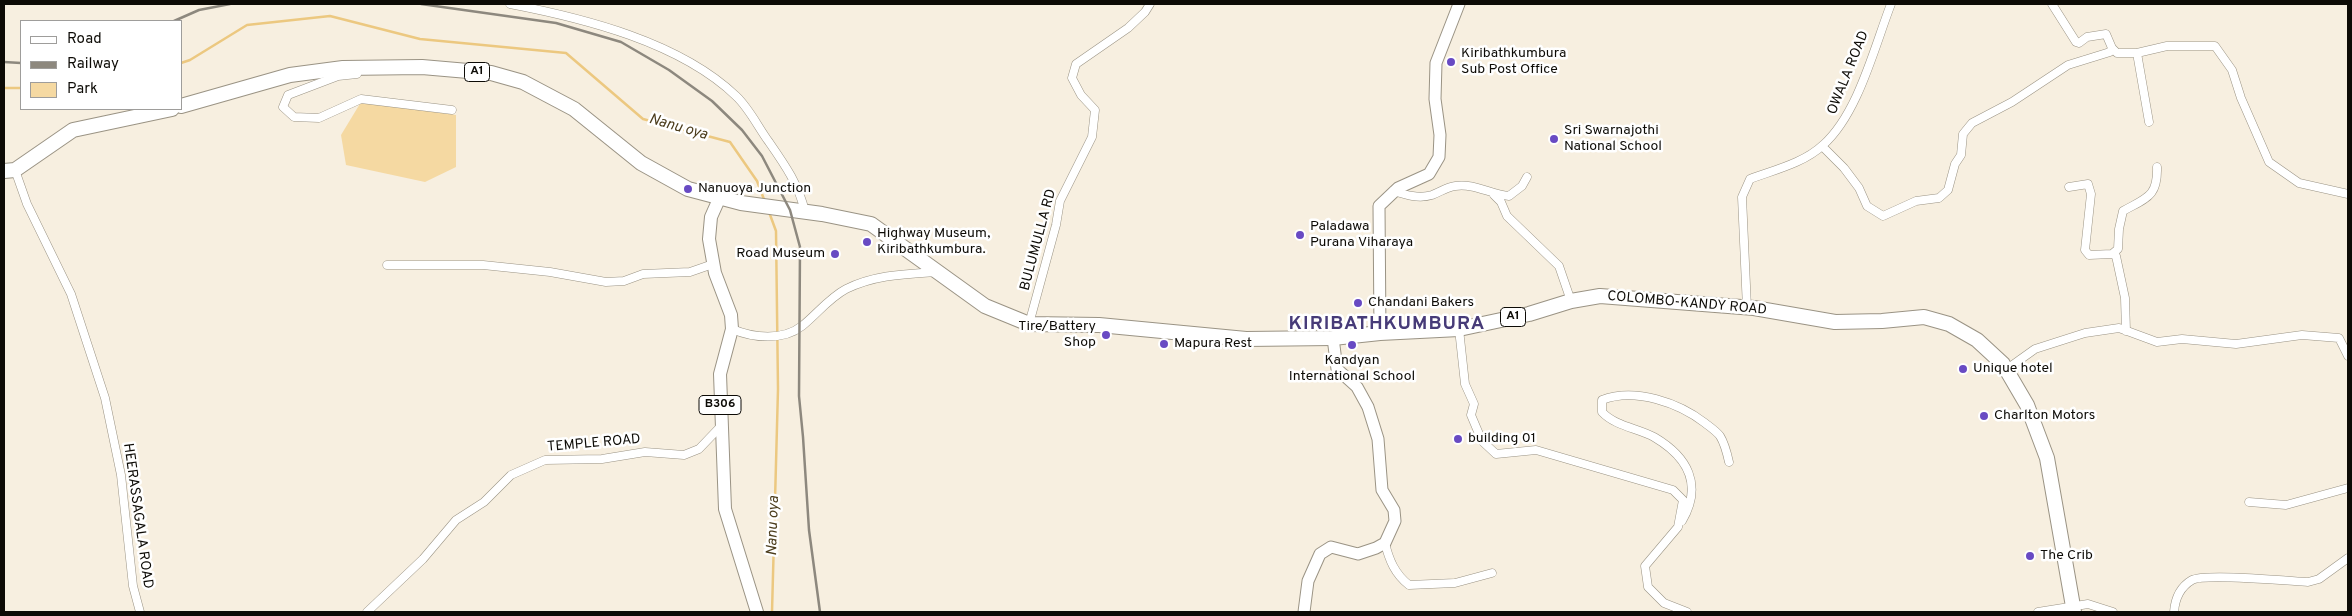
<!DOCTYPE html>
<html>
<head>
<meta charset="utf-8">
<style>
  body { margin:0 }
  #map { position:relative; width:2352px; height:616px; overflow:hidden; background:#f7efe0; font-family:Overpass,sans-serif }
  canvas { display:block }
  .frame { position:absolute; inset:0; border:5px solid #0d0b06; pointer-events:none }
  .legend { position:absolute; left:20px; top:20px; width:162px; height:90px; box-sizing:border-box; background:#fff; border:1px solid #9e9d9b; margin:0; padding:6px 9px; list-style:none; font-size:15px; color:#0d0b06 }
  .legend li { display:flex; align-items:center; gap:10px; height:25px }
  .legend b { width:25px; border:1px solid #9e9d9b }
</style>
</head>
<body>
<div id="map">
<canvas width="2352" height="616"></canvas>
<div class="frame"></div>
<ul class="legend">
<li><b style="height:6px;background:#fff"></b>Road</li>
<li><b style="height:6px;background:#8d887e"></b>Railway</li>
<li><b style="height:14px;background:#f5d9a2"></b>Park</li>
</ul>
</div>
<script>
const ctx = document.querySelector('canvas').getContext('2d');
ctx.lineJoin = 'round';
function fill(path, color) { ctx.fillStyle = color; ctx.fill(path, 'evenodd'); }
function trace(path, color, width, dash) { ctx.strokeStyle = color; ctx.lineWidth = width; ctx.lineCap = dash ? 'butt' : 'round'; ctx.setLineDash(dash || []); ctx.stroke(path); }
function label(font, color, halo, rows, align = 'center') {
  ctx.font = font + ' Overpass,sans-serif'; ctx.lineWidth = 5; ctx.setLineDash([]); ctx.textBaseline = 'middle'; ctx.strokeStyle = halo; ctx.fillStyle = color; for (const [text, x, y, turn = 0] of rows) {
    ctx.save(); ctx.translate(x, y); ctx.rotate((+turn || 0) * Math.PI / 180); ctx.textAlign = isNaN(turn) ? turn : align; if (halo) ctx.strokeText(text, 0, 0); ctx.fillText(text, 0, 0); ctx.restore();
  }
}
const green = new Path2D(`
  M361,102L456,115V167L425,182L346,165L341,135Z`);
const stream = new Path2D(`
  M181,63L190,60L247,25L330,16L420,39L566,53L643,119L730,142L757,181L765,202
  M4,88H21
  M769,212L776,231L778,389L772,612`);
const minor = new Path2D(`
  M510,4C583,18 680,42 736,96C749,108 758,127 769,142C785,165 799,185 805,212
  M2112,48L2117,53H2137L2167,46H2215L2232,70L2241,98L2269,162L2299,183L2348,194
  M2137,53L2149,122
  M357,74L338,76L288,95L283,107L294,117L319,118L361,99L452,110
  M1822,146L1844,168L1859,188L1867,206L1883,216L1916,201L1939,198L1948,190L1955,164L1961,155L1963,134L1972,123L2012,102L2068,65L2110,52L2112,48L2106,34L2087,37L2079,43L2076,42L2052,4
  M15,170L27,204L71,294L105,398L121,475L133,586L140,612
  M2069,187L2088,184L2091,194L2085,250L2089,255L2112,254L2116,256L2125,298L2126,331
  M1393,191C1406,195 1419,199 1432,195C1440,192 1447,187 1455,186C1474,183 1490,194 1509,196L1522,186L1527,177
  M1494,195L1501,202L1507,216L1559,266L1571,301
  M2112,254L2118,249L2119,229L2123,211C2146,198 2158,197 2157,167
  M387,265H483L550,272L606,282L624,281L643,274L690,272L713,264
  M1747,308L1742,197L1750,179C1774,170 1804,163 1823,145C1858,114 1874,48 1891,4
  M1029,324L1056,225L1060,201L1092,137L1095,110L1081,95L1072,78L1076,64L1128,28L1145,12L1150,4
  M732,329C753,338 783,341 802,326C816,315 829,298 846,289C874,275 904,274 935,272
  M1459,329L1465,384L1474,404L1471,415L1482,441L1496,454L1536,450L1673,490L1683,500L1678,527L1645,566L1648,587L1664,603L1687,612
  M2007,369L2035,349L2085,333L2119,328L2157,342L2182,339L2236,344L2302,335L2339,338L2348,356
  M2249,502L2286,505L2348,488
  M1682,521C1703,485 1688,457 1654,437C1637,428 1615,426 1602,412V400C1635,387 1679,403 1705,423C1710,427 1716,431 1720,436C1725,444 1727,453 1729,462
  M1385,543C1389,560 1395,574 1409,585L1455,583L1492,573
  M367,612L423,559L456,520L484,502L511,475L545,460L602,459L645,452L684,455L699,449L721,426
  M2038,612L2088,604L2113,612
  M2174,612C2175,599 2180,587 2192,580C2205,573 2289,581 2308,582L2319,579L2348,558`);
const secondary = new Path2D(`
  M1380,333L1379,206L1398,188L1429,174L1439,157L1440,135L1435,99L1436,63L1459,4
  M1304,612L1308,581L1320,554L1331,547L1358,554L1376,548L1385,543L1395,521L1394,510L1382,490L1378,439L1368,407L1357,387L1337,369L1333,338`);
const primary = new Path2D(`
  M719,199L711,217L709,239L715,273L731,315L732,329L720,374L725,509L757,612`);
const trunk = new Path2D(`
  M181,106L290,75L343,68L422,67L491,73L523,82L574,109L641,163L688,189L741,203L822,214L871,224L985,306L1029,324L1099,325L1246,339L1333,338L1380,333L1459,329L1529,314L1571,301L1600,296L1754,308L1835,322L1882,321L1924,317L1949,324L1977,340L2003,364L2027,405L2047,458L2074,612
  M4,171L15,170L73,130L172,109`);
const rail = new Path2D(`
  M421,4L556,23L621,42L669,70L712,101L742,130L762,156L790,210L800,247L799,396L803,437L809,530L820,612
  M174,21L199,10L230,4
  M4,62L21,63`);
const markers = [
  [1451,62,5,"#684ac3"],
  [1554,139,5,"#684ac3"],
  [688,189,5,"#684ac3"],
  [1300,235,5,"#684ac3"],
  [867,242,5,"#684ac3"],
  [835,254,5,"#684ac3"],
  [1358,303,5,"#684ac3"],
  [1106,335,5,"#684ac3"],
  [1164,344,5,"#684ac3"],
  [1352,345,5,"#684ac3"],
  [1963,369,5,"#684ac3"],
  [1984,416,5,"#684ac3"],
  [1458,439,5,"#684ac3"],
  [2030,556,5,"#684ac3"]
];
const shields = [
  [477,72,25],
  [1513,317,25],
  [720,405,42]
];
const shieldNames = [
  ["A1",477,72],
  ["A1",1513,317],
  ["B306",720,405]
];
const poiNames = [
  ["Kiribathkumbura",1461,54],
  ["Sub Post Office",1461,70],
  ["Sri Swarnajothi",1564,131],
  ["National School",1564,147],
  ["Nanuoya Junction",698,189],
  ["Paladawa",1310,227],
  ["Purana Viharaya",1310,243],
  ["Highway Museum,",877,234],
  ["Kiribathkumbura.",877,250],
  ["Road Museum",825,254,"right"],
  ["Chandani Bakers",1368,303],
  ["Tire/Battery",1096,327,"right"],
  ["Shop",1096,343,"right"],
  ["Mapura Rest",1174,344],
  ["Kandyan",1352,361,"center"],
  ["International School",1352,377,"center"],
  ["Unique hotel",1973,369],
  ["Charlton Motors",1994,416],
  ["building 01",1468,439],
  ["The Crib",2040,556]
];
const streetNames = [
  ["OWALA ROAD",1849,73,-68],
  ["BULUMULLA RD",1039,240,-75],
  ["COLOMBO-KANDY ROAD",1687,304,5],
  ["TEMPLE ROAD",594,444,-5],
  ["HEERASSAGALA ROAD",137,516,82]
];
const waterNames = [
  ["Nanu oya",678,128,16],
  ["Nanu oya",774,526,-88]
];
const districtNames = [
  ["KIRIBATHKUMBURA",1387,325]
];
fill(green, '#f5d9a2');
trace(stream, '#ecc880', 2.5);
trace(minor, '#9a9384', 9);
trace(secondary, '#9a9384', 13);
trace(primary, '#9a9384', 14);
trace(trunk, '#9a9384', 16);
trace(minor, '#fff', 8);
trace(secondary, '#fff', 11);
trace(primary, '#fff', 12);
trace(trunk, '#fff', 14);
trace(rail, '#8d887e', 2.5);
for (const [x, y, r, color] of markers) { const dot = new Path2D(); dot.arc(x, y, r, 0, 2 * Math.PI); ctx.fillStyle = color; ctx.fill(dot); trace(dot, '#fff', 2); }
for (const [x, y, w] of shields) { const box = new Path2D(); box.roundRect(x - w / 2, y - 9.5, w, 19, 4); ctx.fillStyle = '#fff'; ctx.fill(box); trace(box, '#0d0b06', 1); }
label('bold 12px', '#0d0b06', null, shieldNames);
label('14px', '#0d0b06', '#fff', poiNames, 'left');
label('14px', '#0d0b06', '#fff', streetNames);
label('italic 15px', '#4c3d1d', '#fff', waterNames);
ctx.letterSpacing = '1px';
label('bold 19px', '#473b78', '#fff', districtNames);
ctx.letterSpacing = '0px';
</script>
</body>
</html>
